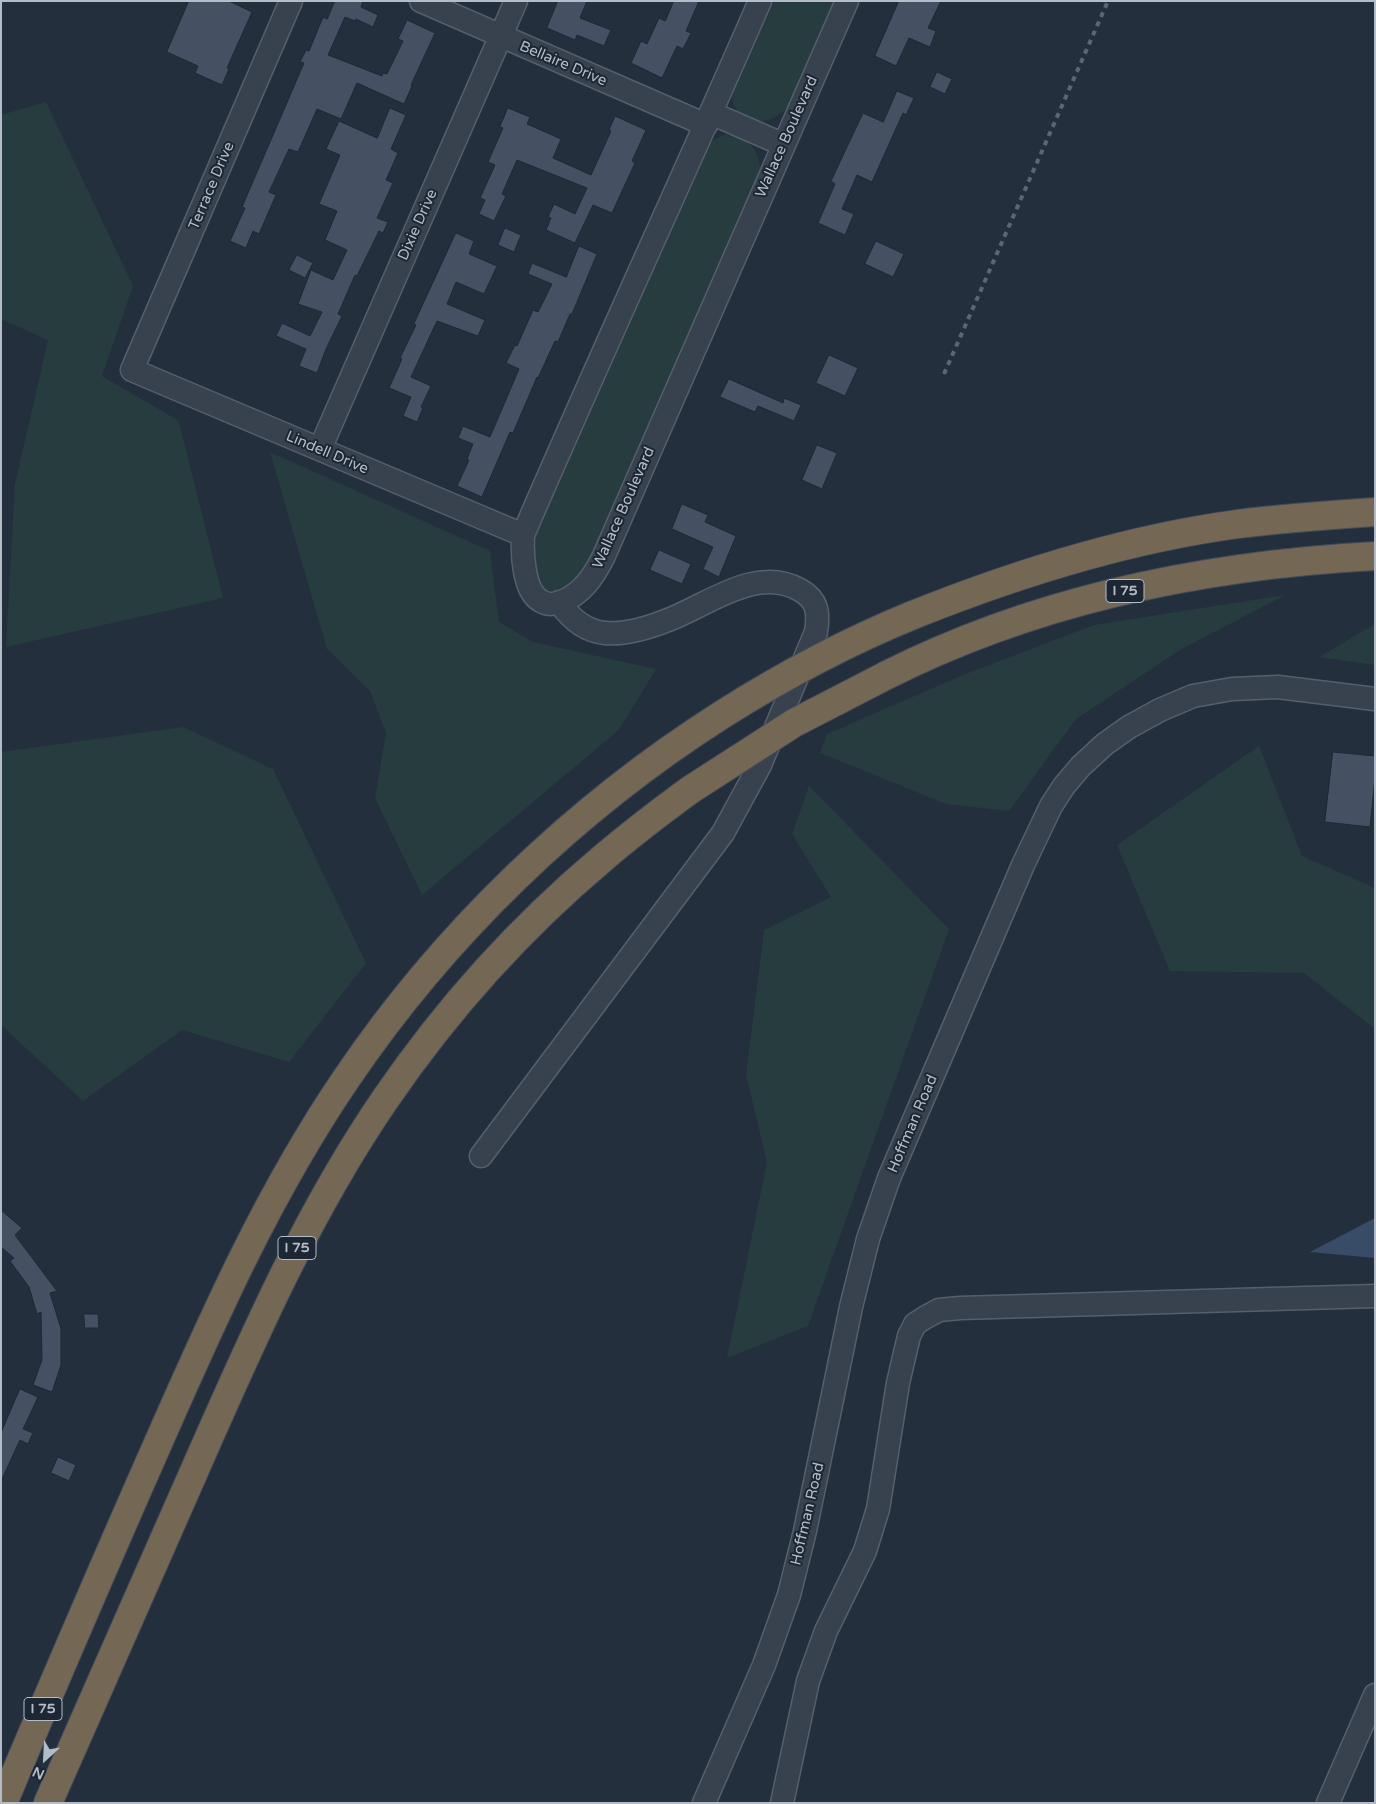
<!DOCTYPE html>
<html>
<head>
<meta charset="utf-8">
<style>
  body { margin:0 }
  #map { position:relative; width:1376px; height:1804px; overflow:hidden; background:#242f3e; font-family:"Varela Round",sans-serif }
  canvas { display:block }
  .frame { position:absolute; inset:0; border:2px solid #b4bcc9; pointer-events:none }
  .north { position:absolute; left:20px; top:1734px; width:50px; height:50px; -webkit-text-stroke:4px #1d2633; paint-order:stroke; rotate:205deg; font-size:14px; font-weight:700; line-height:20px; text-align:center; color:#b4bcc9 }
  .north::after { content:''; display:block; margin:auto; width:18px; height:22px; background:#b4bcc9; clip-path:polygon(50% 0,100% 100%,50% 72%,0 100%) }
</style>
</head>
<body>
<div id="map">
<canvas width="1376" height="1804"></canvas>
<div class="frame"></div>
<div class="north">N</div>
</div>
<script>
const ctx = document.querySelector('canvas').getContext('2d');
ctx.lineJoin = 'round';
function fill(path, color) { ctx.fillStyle = color; ctx.fill(path, 'evenodd'); }
function trace(path, color, width, dash) { ctx.strokeStyle = color; ctx.lineWidth = width; ctx.lineCap = dash ? 'butt' : 'round'; ctx.setLineDash(dash || []); ctx.stroke(path); }
function label(font, color, halo, rows, align = 'center') {
  ctx.font = font + ' "Varela Round",sans-serif'; ctx.lineWidth = 4; ctx.setLineDash([]); ctx.textBaseline = 'middle'; ctx.strokeStyle = halo; ctx.fillStyle = color; for (const [text, x, y, turn = 0] of rows) {
    ctx.save(); ctx.translate(x, y); ctx.rotate((+turn || 0) * Math.PI / 180); ctx.textAlign = isNaN(turn) ? turn : align; if (halo) ctx.strokeText(text, 0, 0); ctx.fillText(text, 0, 0); ctx.restore();
  }
}
const green = new Path2D(`
  M765,1H837L793,102L784,111L772,119L758,122L744,116L738,111L734,106L731,93Z
  M46,102L133,286L102,376L179,421L223,598L6,647L15,484L48,340L1,319V115Z
  M727,134C748,136 762,152 760,174L589,564C574,580 564,600 540,587L532,563L535,531L705,145L712,140Z
  M270,452L490,551L499,622L533,642L656,669L619,730L422,895L375,798L386,733L370,691L327,649Z
  M1285,595L1180,650L1076,719L1009,811L946,804L820,753L827,734L963,675L1094,625Z
  M1375,624V665L1319,657Z
  M183,727L273,769L366,963L289,1062L182,1030L83,1101L1,1025V752Z
  M1259,746L1302,856L1375,888V1029L1304,973L1170,971L1117,845Z
  M809,786L949,929L808,1326L727,1358L767,1162L746,1075L764,930L831,897L792,834Z`);
const water = new Path2D(`
  M1375,1218V1258L1310,1252Z`);
const building = new Path2D(`
  M189,1H229L252,12L227,68L229,69L222,85L195,73L198,66L167,52Z
  M335,1H363L361,7L378,15L373,27L356,19L355,21L345,17L328,55L382,76L383,73L387,74L403,41L398,39L407,20L435,33L411,85L412,86L404,104L357,83L341,119L317,109L298,152L289,149L269,192L276,195L259,234L253,231L246,248L230,241L245,208L242,207L304,63L300,62L306,50L309,51L323,17L327,19Z
  M558,1H587L580,18L611,30L604,46L577,35L575,40L547,28Z
  M674,1H699L686,31L691,33L683,49L677,46L662,78L631,63L641,41L647,44L659,18L665,21Z
  M899,1H941L928,28L936,31L930,47L909,38L896,66L875,56Z
  M937,72L952,79L945,94L930,87Z
  M897,91L914,98L906,115L903,113L872,182L857,175L842,209L854,214L845,235L818,223L835,184L831,181L863,113L883,122Z
  M390,108L406,115L391,149L398,153L386,180L393,183L377,218L388,222L383,233L379,231L357,276L355,275L338,314L342,316L326,349L317,373L299,366L306,349L276,336L282,323L310,336L322,312L298,304L311,270L333,280L347,250L325,240L337,211L319,204L340,155L326,149L339,121L377,138Z
  M508,108L530,117L527,124L561,139L553,158L591,175L611,131L609,130L615,116L646,130L632,161L635,163L612,213L593,205L575,243L546,230L551,218L548,217L554,204L575,214L587,188L517,160L502,194L506,196L494,221L479,214L485,200L480,198L495,165L488,162L503,128L500,127Z
  M505,228L521,235L514,252L498,245Z
  M456,233L474,241L469,254L497,266L484,294L456,282L447,304L485,320L478,336L437,321L411,377L431,386L421,407L423,408L417,422L403,416L411,397L389,388L402,359L400,358L416,325L414,324Z
  M876,241L904,254L893,277L865,264Z
  M579,246L597,254L572,314H570L558,342L555,341L538,378L537,377L513,433L510,432L482,497L457,486L469,460L467,459L473,444L458,438L463,426L490,437L519,369L506,363L515,345L517,346L533,310L538,312L552,284L528,274L532,263L566,277Z
  M297,255L313,263L305,278L289,270Z
  M829,355L858,368L845,396L816,383Z
  M729,379L783,403L784,398L801,405L794,421L758,406L755,412L720,397Z
  M817,445L837,453L822,489L802,480Z
  M682,504L708,515L705,522L736,536L719,577L703,569L713,547L672,529Z
  M659,550L691,564L682,584L650,570Z
  M1333,752L1375,756V777L1370,827L1325,822Z
  M1,1210L22,1228L15,1235L57,1291L50,1293L61,1329V1365L52,1392L33,1385L42,1360L41,1312L37,1314L29,1287L10,1261L14,1258L1,1247Z
  M84,1314H98L99,1328H85Z
  M20,1389L38,1397L23,1429L33,1433L28,1444L20,1440L1,1481V1433Z
  M58,1457L76,1465L69,1481L51,1473Z`);
const minor = new Path2D(`
  M291,1L132,370L523,535
  M421,1L706,125
  M760,1C682,180 600,356 523,535C522,553 523,594 543,602C548,605 556,604 561,602C582,594 593,577 603,558L847,1
  M711,113L784,145
  M320,449L516,1
  M481,1156L723,833L760,765L816,632C819,613 818,600 800,590C756,565 708,605 668,620C648,628 626,635 605,633C585,631 570,618 559,602
  M704,1803L764,1665L789,1595L805,1531L851,1307L868,1239L889,1178L1023,865L1051,806L1064,786L1081,766L1105,744L1129,727L1160,710L1193,696L1232,689L1278,687L1375,699
  M782,1803L808,1681L826,1631L865,1551L878,1509L898,1383L909,1336L915,1324L926,1317L939,1310L960,1308L1375,1296
  M1328,1803L1375,1695`);
const highway = new Path2D(`
  M913,615C1018,573 1126,539 1238,524C1284,518 1329,515 1375,512
  M887,675C1038,599 1207,565 1375,556
  M3,1803C54,1682 106,1561 159,1441C214,1316 269,1192 346,1079C444,934 575,808 723,714
  M48,1803C97,1691 147,1579 196,1467C252,1340 307,1213 386,1098C447,1009 521,927 603,858C631,834 660,812 690,790`);
const rail = new Path2D(`
  M944,374L1108,1`);
const highwayBridge = new Path2D(`
  M723,714C783,676 847,642 913,615
  M690,790L794,723L887,675`);
const shields = [
  [1125,591,38],
  [297,1248,38],
  [43,1709,38]
];
const shieldNames = [
  ["I 75",1125,591],
  ["I 75",297,1248],
  ["I 75",43,1709]
];
const streetNames = [
  ["Bellaire Drive",563,64,23],
  ["Wallace Boulevard",787,137,-66],
  ["Terrace Drive",212,186,-67],
  ["Dixie Drive",418,225,-66],
  ["Lindell Drive",327,453,23],
  ["Wallace Boulevard",624,508,-66],
  ["Hoffman Road",913,1124,-67],
  ["Hoffman Road",808,1514,-77]
];
fill(green, '#263c3f');
fill(water, '#394c67');
fill(building, '#455162');
trace(building, '#1f2835', 1);
trace(minor, '#565f6c', 25);
trace(highway, '#434c59', 30);
trace(minor, '#38414e', 22);
trace(highway, '#746855', 28);
trace(rail, '#5a6575', 4, [5, 5]);
trace(highwayBridge, '#434c59', 30, []);
trace(highwayBridge, '#746855', 28);
for (const [x, y, w] of shields) { const box = new Path2D(); box.roundRect(x - w / 2, y - 11.5, w, 23, 4); ctx.fillStyle = '#1d2633'; ctx.fill(box); trace(box, '#b4bcc9', 1); }
label('bold 14px', '#b4bcc9', null, shieldNames);
label('15px', '#b4bcc9', '#1d2633', streetNames);
</script>
</body>
</html>
